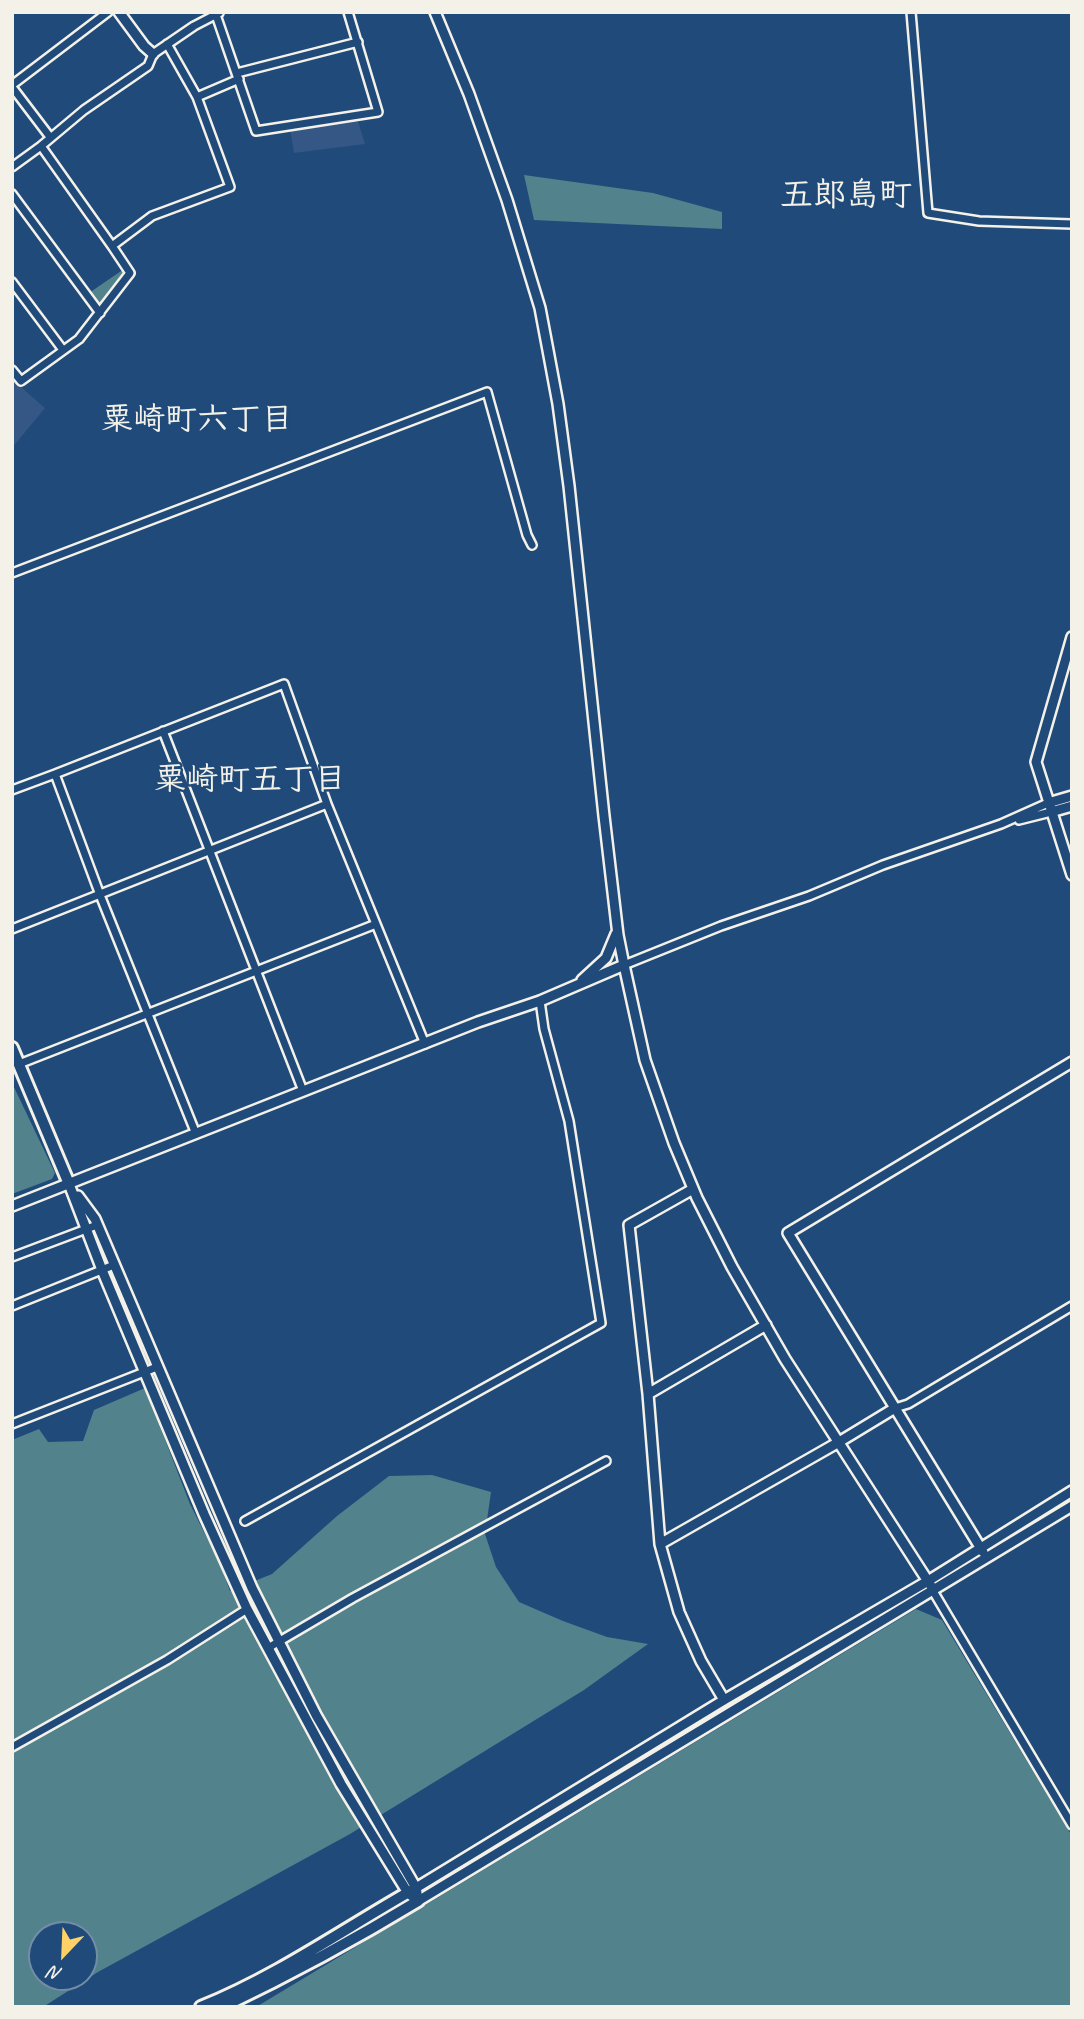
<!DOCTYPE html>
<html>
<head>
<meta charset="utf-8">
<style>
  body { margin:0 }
  #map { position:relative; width:1084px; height:2019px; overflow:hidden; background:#1f4a7a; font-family:Caveat,sans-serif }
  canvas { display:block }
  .frame { position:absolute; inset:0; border:14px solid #f4f1e8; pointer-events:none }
  .north { position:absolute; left:28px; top:1921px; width:70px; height:70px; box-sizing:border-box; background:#1f4a7a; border:2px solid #748da6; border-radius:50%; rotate:203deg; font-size:19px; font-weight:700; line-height:28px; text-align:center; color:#f4f1e8 }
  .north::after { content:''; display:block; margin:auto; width:24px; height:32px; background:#ffd166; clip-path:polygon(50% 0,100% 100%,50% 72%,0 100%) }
</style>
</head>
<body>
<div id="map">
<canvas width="1084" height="2019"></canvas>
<div class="frame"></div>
<div class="north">N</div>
</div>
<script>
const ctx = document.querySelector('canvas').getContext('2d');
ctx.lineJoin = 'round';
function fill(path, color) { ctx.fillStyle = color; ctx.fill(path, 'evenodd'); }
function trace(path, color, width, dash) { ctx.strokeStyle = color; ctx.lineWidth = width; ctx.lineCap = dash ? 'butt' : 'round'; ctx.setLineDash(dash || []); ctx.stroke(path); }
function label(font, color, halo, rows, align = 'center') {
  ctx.font = font + ' Caveat,"Klee One",sans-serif'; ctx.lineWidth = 5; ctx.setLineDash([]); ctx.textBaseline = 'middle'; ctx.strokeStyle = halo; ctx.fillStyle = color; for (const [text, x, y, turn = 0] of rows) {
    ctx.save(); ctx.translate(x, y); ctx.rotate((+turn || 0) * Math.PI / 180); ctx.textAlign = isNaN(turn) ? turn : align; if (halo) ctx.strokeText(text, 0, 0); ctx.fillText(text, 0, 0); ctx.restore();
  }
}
const built = new Path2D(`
  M358,121L365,144L294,153L290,129Z
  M12,376L21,387L45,408L12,448Z`);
const green = new Path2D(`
  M524,175L653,193L722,212V229L534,220Z
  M124,269L125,275L102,304L98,305L89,293Z
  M12,1083L55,1173L52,1179L12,1194Z
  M145,1388L190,1504L220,1564L230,1591L272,1574L337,1516L389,1476L432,1475L491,1492L485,1534L496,1567L519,1602L563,1621L607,1637L648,1644L584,1690L350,1834L98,1972L43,2007H12V1440L39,1429L48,1442L83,1441L94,1410ZM42,1935H84V1977H42Z
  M916,1609L942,1620L1072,1836V2007H256Z`);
const minor = new Path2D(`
  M215,12L256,131L378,112L348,12
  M911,12L928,213L979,221L1072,224
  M237,73L358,42
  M12,85L108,12
  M12,87L50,137
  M197,97L239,79
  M41,146L112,246L152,216L230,187L197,97L167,44
  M12,167L41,146L84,110L148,66L153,54L194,26L219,13
  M12,194L100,313
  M12,282L63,350
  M12,370L21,381L79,339L130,273L112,246
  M12,573L487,392L527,535L532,545
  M163,731L303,1091
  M55,774L284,684L327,804L425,1044
  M12,790L55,774L100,895L196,1134
  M1019,820L1051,812
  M12,929L327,804
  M624,965L721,926L809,896L883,865L1001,824L1048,803
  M19,1064L376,924
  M12,1257L97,1225
  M12,1306L114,1265
  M895,1408L908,1404L1072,1306
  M12,1424L157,1367
  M245,1521L601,1323L569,1121L544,1029L540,1001
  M933,1591L1072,1825
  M268,1648L353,1598L606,1461
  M12,1747L167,1660L247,1609`);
const tertiary = new Path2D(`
  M119,12L144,46L153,54
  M1072,637L1036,762L1072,875
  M1048,803L1072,796
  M1051,812L1072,806
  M624,965L645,1060L674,1143L697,1198L732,1267L785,1359L931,1586
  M582,980L606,958L616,934
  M69,1184L102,1270L204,1514L247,1609L341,1784L408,1893L418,1901
  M693,1189L629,1225L648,1394L660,1544L679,1612L701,1661L724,1700
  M78,1196L95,1219L252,1588L316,1715L416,1888L417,1893
  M12,1206L478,1022L540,1001L624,965L618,935L604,816L569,486L558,404L547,345L540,308L507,200L469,94L435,12
  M648,1394L766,1325
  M660,1544L839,1442L895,1408
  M983,1552L788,1233L1072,1062
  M416,1888L724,1700L928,1581L1072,1491
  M418,1901L1072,1506`);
const primary = new Path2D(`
  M12,1048L69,1184
  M201,2007C278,1976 345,1928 416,1888
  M222,2007C289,1975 354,1940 418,1901`);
const neighbourhoodNames = [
  ["粟崎町六丁目",197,421],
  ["粟崎町五丁目",250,781]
];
const quarterNames = [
  ["五郎島町",846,196]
];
fill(built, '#355785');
fill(green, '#52828c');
trace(minor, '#f4f1e8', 12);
trace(tertiary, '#f4f1e8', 14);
trace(primary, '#f4f1e8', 16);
trace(minor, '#1f4a7a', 7);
trace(tertiary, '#1f4a7a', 9);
trace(primary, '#1f4a7a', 10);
label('bold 32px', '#f4f1e8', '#1f4a7a', neighbourhoodNames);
label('bold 33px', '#f4f1e8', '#1f4a7a', quarterNames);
</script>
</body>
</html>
